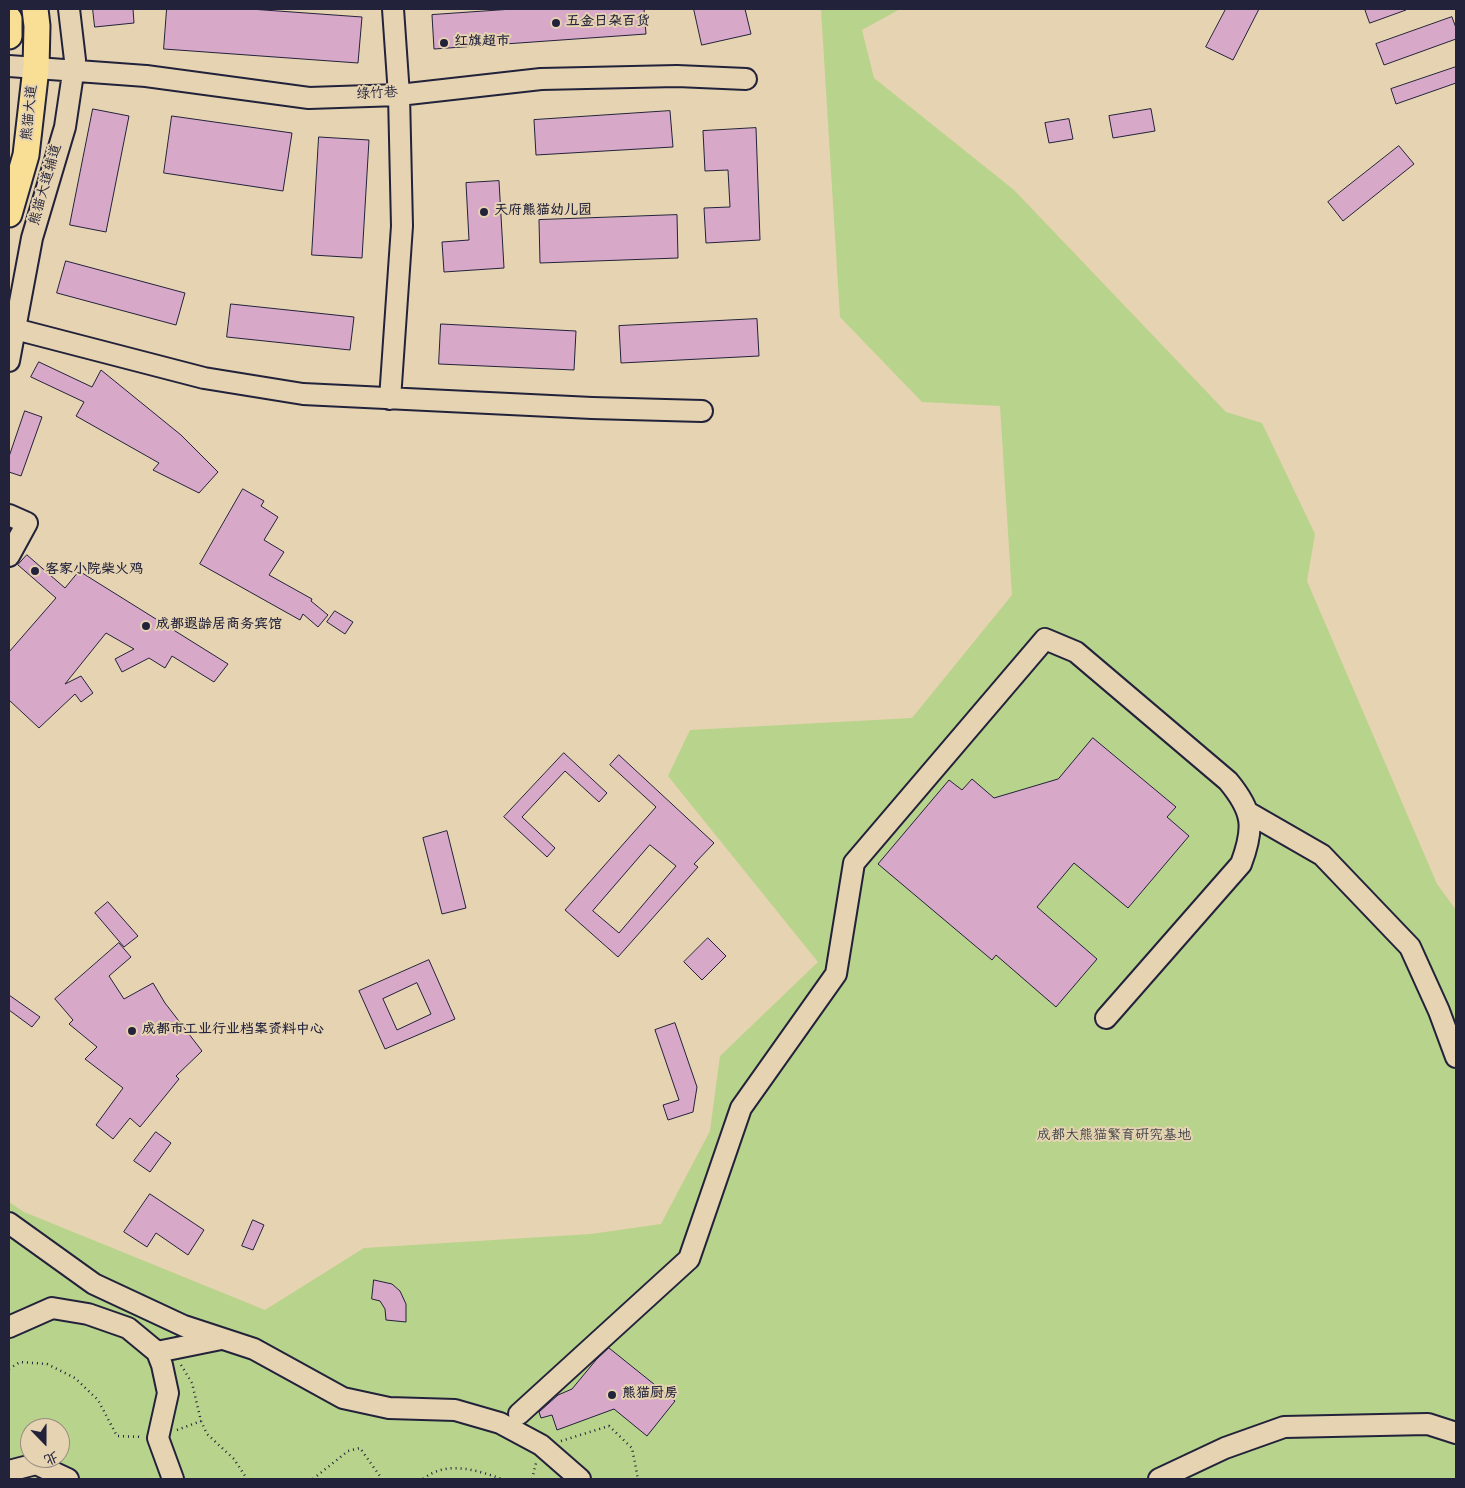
<!DOCTYPE html>
<html>
<head>
<meta charset="utf-8">
<style>
  body { margin:0 }
  #map { position:relative; width:1465px; height:1488px; overflow:hidden; background:#e6d3b1; font-family:"Gochi Hand","LXGW WenKai TC",sans-serif }
  canvas { display:block }
  .frame { position:absolute; inset:0; border:10px solid #22223b; pointer-events:none }
  .north { position:absolute; left:20px; top:1418px; width:50px; height:50px; box-sizing:border-box; background:#e6d3b1; border:1px solid #988c82; border-radius:50%; rotate:158deg; font-size:14px; font-weight:700; line-height:20px; text-align:center; color:#22223b }
  .north::after { content:''; display:block; margin:auto; width:18px; height:22px; background:#22223b; clip-path:polygon(50% 0,100% 100%,50% 72%,0 100%) }
</style>
</head>
<body>
<div id="map">
<canvas width="1465" height="1488"></canvas>
<div class="frame"></div>
<div class="north">北</div>
</div>
<script>
const ctx = document.querySelector('canvas').getContext('2d');
ctx.lineJoin = 'round';
function fill(path, color) { ctx.fillStyle = color; ctx.fill(path, 'evenodd'); }
function trace(path, color, width, dash) { ctx.strokeStyle = color; ctx.lineWidth = width; ctx.lineCap = dash ? 'butt' : 'round'; ctx.setLineDash(dash || []); ctx.stroke(path); }
function label(font, color, halo, rows, align = 'center') {
  ctx.font = font + ' "Gochi Hand","LXGW WenKai TC",sans-serif'; ctx.lineWidth = 4; ctx.setLineDash([]); ctx.textBaseline = 'middle'; ctx.strokeStyle = halo; ctx.fillStyle = color; for (const [text, x, y, turn = 0] of rows) {
    ctx.save(); ctx.translate(x, y); ctx.rotate((+turn || 0) * Math.PI / 180); ctx.textAlign = isNaN(turn) ? turn : align; if (halo) ctx.strokeText(text, 0, 0); ctx.fillText(text, 0, 0); ctx.restore();
  }
}
const green = new Path2D(`
  M821,9H900L862,30L874,78L1014,190L1226,412L1262,423L1315,534L1307,581L1437,884L1456,910V1479H9V1202L24,1212L265,1310L364,1248L591,1234L661,1224L710,1131L720,1056L818,962L668,776L690,730L912,718L1012,595L1000,406L922,402L840,317ZM30,1428H60V1458H30Z`);
const building = new Path2D(`
  M93,9H133L134,23L95,27Z
  M167,9H250L362,17L358,63L164,49Z
  M513,9H644L646,34L434,49L432,15Z
  M694,9H745L751,34L702,45Z
  M1226,9H1259L1233,60L1206,47Z
  M1365,9H1406V10L1370,23Z
  M1452,17L1456,28V39L1384,65L1376,44Z
  M1456,67V83L1396,104L1391,89Z
  M93,109L129,116L106,232L70,225Z
  M1151,109L1155,131L1113,138L1109,116Z
  M670,111L673,147L536,155L534,120Z
  M172,116L292,133L283,191L164,173Z
  M1069,119L1073,139L1049,143L1045,123Z
  M756,128L760,240L706,243L704,208L730,207L728,170L705,171L703,131Z
  M319,137L369,140L362,258L312,255Z
  M1399,146L1414,164L1343,221L1328,202Z
  M499,181L504,268L444,272L442,242L469,240L466,183Z
  M677,215L678,258L540,263L539,220Z
  M66,261L185,293L176,325L57,293Z
  M231,304L354,317L350,350L227,337Z
  M757,319L759,356L621,363L619,326Z
  M441,324L576,331L574,370L439,364Z
  M39,362L92,387L101,370L181,435L218,472L199,493L153,470L159,463L76,416L84,402L31,377Z
  M25,411L42,417L21,476L9,472V457Z
  M243,489L264,501L261,506L278,517L264,540L284,552L269,575L312,599L311,601L328,615L318,627L303,614L300,620L200,564Z
  M27,555L65,588L79,571L228,664L214,682L172,656L165,668L149,658L122,672L115,659L134,649L106,633L65,684L81,676L93,693L81,702L75,694L39,728L9,700V652L56,598L18,565Z
  M335,611L353,622L345,634L327,622Z
  M1093,738L1176,807L1167,817L1189,836L1128,908L1074,863L1037,907L1097,959L1056,1007L996,955L992,960L878,864L949,780L962,790L972,779L994,798L1058,779Z
  M564,753L607,793L599,802L565,771L522,817L555,848L547,857L504,817Z
  M619,755L714,843L694,864L698,867L618,957L565,910L656,807L610,765ZM650,845L676,866L619,933L593,911Z
  M447,831L466,908L442,914L423,838Z
  M108,902L138,936L124,947L95,913Z
  M708,938L726,956L702,980L684,962Z
  M119,943L131,957L109,976L124,999L153,983L165,1003L202,1051L176,1076L179,1079L140,1127L130,1118L113,1139L96,1125L123,1088L85,1059L97,1047L69,1024L73,1020L55,999Z
  M429,960L455,1019L385,1049L359,991ZM417,983L431,1014L397,1030L383,999Z
  M9,995L40,1017L32,1027L9,1010Z
  M675,1023L697,1087L693,1112L668,1120L663,1105L679,1100L655,1030Z
  M156,1132L171,1143L150,1172L134,1161Z
  M150,1194L204,1230L188,1255L156,1233L147,1247L124,1232Z
  M253,1220L264,1225L253,1250L242,1246Z
  M374,1280L392,1284L400,1291L406,1304V1322L386,1320L385,1309L380,1301L372,1299Z
  M609,1348L675,1401L647,1436L614,1409L557,1430L552,1415L541,1418L539,1412L558,1395L572,1389L596,1360Z`);
const path = new Path2D(`
  M181,1365L192,1383L201,1421L207,1434L234,1459L247,1479
  M9,1369L20,1362L47,1364L75,1378L98,1400L117,1436L143,1437
  M177,1430L201,1421
  M561,1441L609,1426L632,1448L638,1479
  M313,1479L348,1451L360,1448L382,1479
  M423,1479C447,1460 476,1470 502,1479
  M532,1479L536,1463`);
const minor = new Path2D(`
  M9,66L146,76L309,98L399,95L541,79L677,76L746,79
  M15,329L204,378L303,394L592,408L702,411
  M9,361L32,238L65,127L75,60L69,9
  M390,399L402,226L399,95L393,9
  M9,515L27,523L9,556
  M1249,813L1322,855L1410,947L1439,1011L1456,1057
  M9,1223L94,1284L184,1326L254,1349L343,1398L389,1408L455,1410L500,1423L541,1445L580,1479
  M9,1327L52,1308L88,1314L128,1328L157,1352L162,1365L168,1393L158,1438L173,1479
  M157,1352L221,1339
  M519,1414L689,1259L741,1108L836,974L854,863L1045,639L1076,652L1228,781C1253,811 1255,827 1241,864L1106,1018
  M9,1471L36,1464L68,1479
  M1159,1479L1225,1448L1284,1427L1428,1424L1456,1433`);
const major = new Path2D(`
  M9,19V36
  M9,214L26,155L36,68L37,26L35,9`);
const markers = [
  [556,23,5,"#22223b"],
  [444,43,5,"#22223b"],
  [484,212,5,"#22223b"],
  [35,571,5,"#22223b"],
  [146,626,5,"#22223b"],
  [132,1031,5,"#22223b"],
  [612,1395,5,"#22223b"]
];
const poiNames = [
  ["五金日杂百货",566,23],
  ["红旗超市",454,43],
  ["天府熊猫幼儿园",494,212],
  ["客家小院柴火鸡",45,571],
  ["成都遐龄居商务宾馆",156,626],
  ["成都市工业行业档案资料中心",142,1031],
  ["熊猫厨房",622,1395]
];
const streetNames = [
  ["绿竹巷",377,95,-3],
  ["熊猫大道",31,113,-84],
  ["熊猫大道辅道",47,185,-74]
];
const parkNames = [
  ["成都大熊猫繁育研究基地",1114,1137]
];
fill(green, '#b8d38b');
fill(building, '#d7a8c8');
trace(building, '#22223b', 1);
trace(minor, '#22223b', 24);
trace(major, '#22223b', 29);
trace(path, '#22223b', 2.5, [1, 4]);
trace(minor, '#e6d3b1', 20);
trace(major, '#f9df96', 25);
for (const [x, y, r, color] of markers) { const dot = new Path2D(); dot.arc(x, y, r, 0, 2 * Math.PI); ctx.fillStyle = color; ctx.fill(dot); trace(dot, '#e6d3b1', 2); }
label('bold 14px', '#22223b', '#e6d3b1', poiNames, 'left');
label('14px', '#22223b', '#e6d3b1', streetNames);
label('14px', '#40454b', '#e6d3b1', parkNames);
</script>
</body>
</html>
